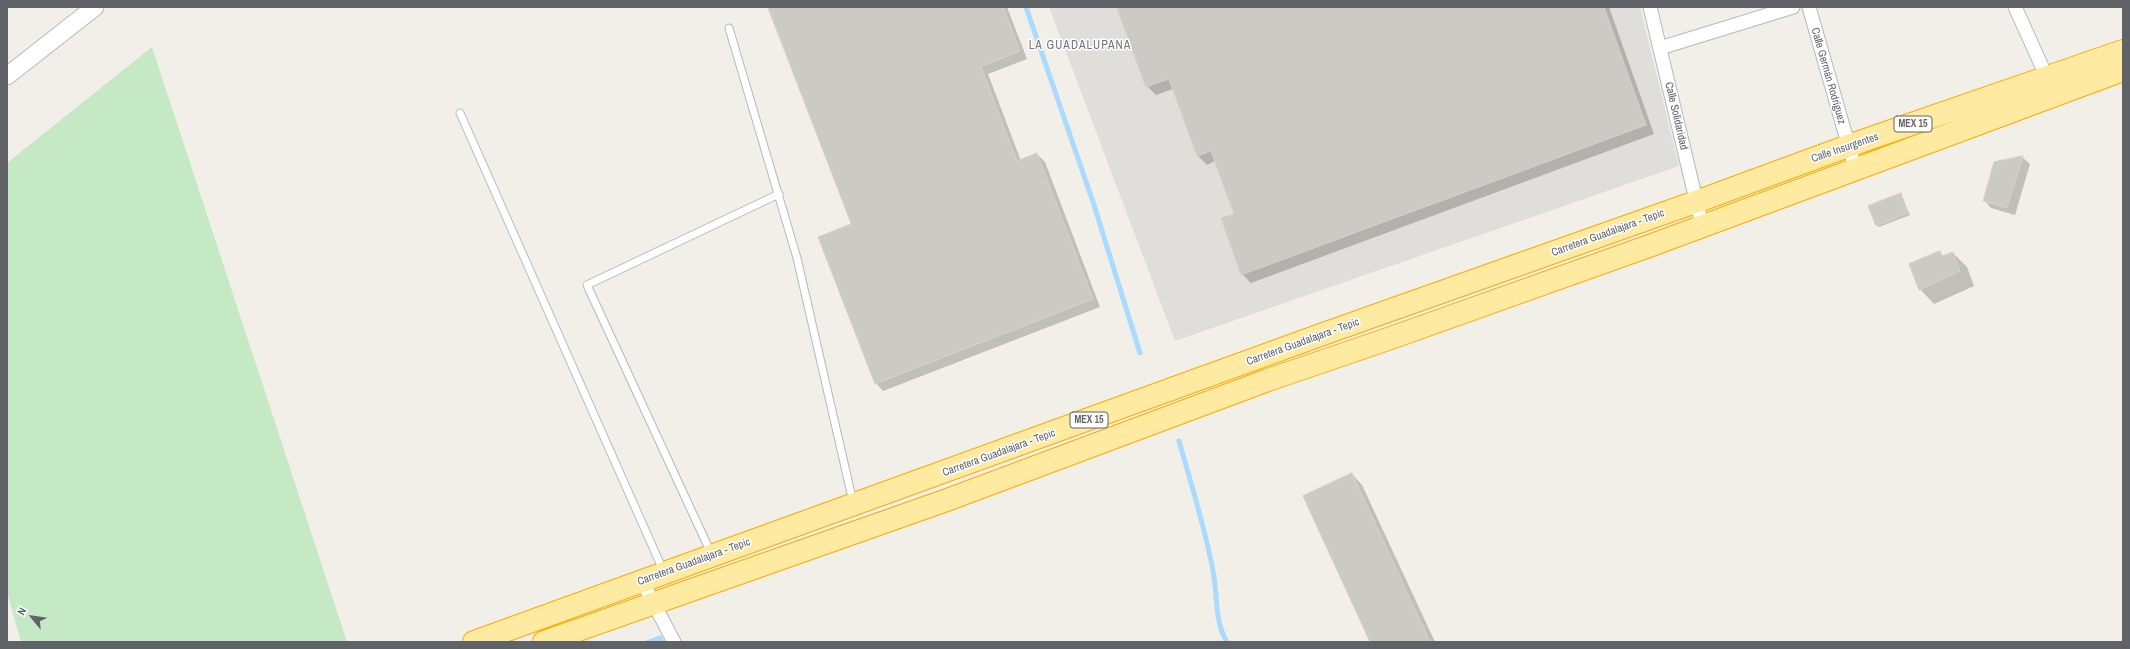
<!DOCTYPE html>
<html>
<head>
<meta charset="utf-8">
<style>
  body { margin:0 }
  #map { position:relative; width:2130px; height:649px; overflow:hidden; background:#f1efe8; font-family:"Archivo Narrow",sans-serif }
  canvas { display:block }
  .frame { position:absolute; inset:0; border:8px solid #5f6368; pointer-events:none }
  .north { position:absolute; left:12px; top:597px; width:40px; height:40px; -webkit-text-stroke:3px #fff; paint-order:stroke; rotate:299deg; font-size:11px; font-weight:700; line-height:16px; text-align:center; color:#5f6368 }
  .north::after { content:''; display:block; margin:auto; width:14px; height:18px; background:#5f6368; clip-path:polygon(50% 0,100% 100%,50% 72%,0 100%) }
</style>
</head>
<body>
<div id="map">
<canvas width="2130" height="649"></canvas>
<div class="frame"></div>
<div class="north">N</div>
</div>
<script>
const ctx = document.querySelector('canvas').getContext('2d');
ctx.lineJoin = 'round';
function fill(path, color) { ctx.fillStyle = color; ctx.fill(path, 'evenodd'); }
function trace(path, color, width, dash) { ctx.strokeStyle = color; ctx.lineWidth = width; ctx.lineCap = dash ? 'butt' : 'round'; ctx.setLineDash(dash || []); ctx.stroke(path); }
function label(font, color, halo, rows, align = 'center') {
  ctx.font = font + ' "Archivo Narrow",sans-serif'; ctx.lineWidth = 3; ctx.setLineDash([]); ctx.textBaseline = 'middle'; ctx.strokeStyle = halo; ctx.fillStyle = color; for (const [text, x, y, turn = 0] of rows) {
    ctx.save(); ctx.translate(x, y); ctx.rotate((+turn || 0) * Math.PI / 180); ctx.textAlign = isNaN(turn) ? turn : align; if (halo) ctx.strokeText(text, 0, 0); ctx.fillText(text, 0, 0); ctx.restore();
  }
}
const industrial = new Path2D(`
  M1049,7H1640L1679,166L1175,341Z`);
const green = new Path2D(`
  M152,47L347,642H21L7,592V163Z`);
const water = new Path2D(`
  M661,635L665,642H642Z`);
const shadow = new Path2D(`
  M770,7H1007L1027,59L988,74L1021,161L1037,154L1045,162L1100,307L883,391L876,383L853,224Z
  M1118,7H1609L1654,134L1251,283L1242,274L1235,214L1215,161L1207,165L1198,156L1173,89L1156,95L1147,86Z
  M2022,157L2030,164L2015,215L1991,208L1984,200Z
  M1901,194L1910,215L1879,227L1877,225Z
  M1940,253L1944,256L1953,253L1967,267L1974,286L1934,304L1920,289Z
  M1352,474L1362,485L1435,642H1371Z`);
const stream = new Path2D(`
  M1026,7L1094,205L1140,353
  M1179,441C1191,484 1205,527 1213,571C1218,595 1214,621 1227,642`);
const building = new Path2D(`
  M768,7H1003L1020,51L981,67L1017,161L1037,153L1093,299L875,384L818,237L851,224Z
  M1117,7H1604L1646,125L1241,275L1221,218L1234,214L1211,151L1197,156L1169,79L1146,87Z
  M2023,156L2007,208L1983,201L1994,162Z
  M1901,193L1908,213L1876,226L1868,206Z
  M1940,251L1942,256L1953,252L1960,271L1919,290L1909,264Z
  M1352,473L1430,642H1370L1303,496Z`);
const service = new Path2D(`
  M729,28L797,258L853,502
  M460,113L663,570
  M711,553L587,285L779,194`);
const minor = new Path2D(`
  M1650,7L1702,225
  M1809,7L1855,168
  M2015,7L2049,82
  M1660,48L1793,7
  M642,581L674,642`);
const tertiary = new Path2D(`
  M7,76L95,7`);
const trunk = new Path2D(`
  M474,642L1326,333L1704,199L1848,146L2123,51
  M544,642L947,500L1268,380L1388,339L1652,245L2123,70`);
const shields = [
  [1913,124,38],
  [1089,420,38]
];
const shieldNames = [
  ["MEX 15",1913,124],
  ["MEX 15",1089,420]
];
const streetNames = [
  ["Calle Germán Rodríguez",1828,76,74],
  ["Calle Solidaridad",1676,116,77],
  ["Calle Insurgentes",1845,148,-19],
  ["Carretera Guadalajara - Tepic",1608,233,-20],
  ["Carretera Guadalajara - Tepic",1303,342,-20],
  ["Carretera Guadalajara - Tepic",999,453,-20],
  ["Carretera Guadalajara - Tepic",694,562,-20]
];
const neighbourhoodNames = [
  ["LA GUADALUPANA",1080,46]
];
fill(industrial, '#e0deda');
fill(green, '#c5e8c5');
fill(water, '#aadaff');
fill(shadow, '#0003');
trace(stream, '#aadaff', 5);
fill(building, '#cccac5');
trace(building, '#d6d1c6', 1);
trace(service, '#b5b8bc', 9);
trace(minor, '#b5b8bc', 15);
trace(tertiary, '#b5b8bc', 19);
trace(trunk, '#f9ab00', 24);
trace(service, '#fff', 7);
trace(minor, '#fff', 13);
trace(tertiary, '#fff', 17);
trace(trunk, '#feeaa1', 22);
for (const [x, y, w] of shields) { const box = new Path2D(); box.roundRect(x - w / 2, y - 8, w, 16, 3); ctx.fillStyle = '#fff'; ctx.fill(box); trace(box, '#5f6368', 1); }
label('bold 10px', '#5f6368', null, shieldNames);
label('11px', '#5f6368', '#fff', streetNames);
ctx.letterSpacing = '1px';
label('12px', '#70757a', '#fff', neighbourhoodNames);
ctx.letterSpacing = '0px';
</script>
</body>
</html>
